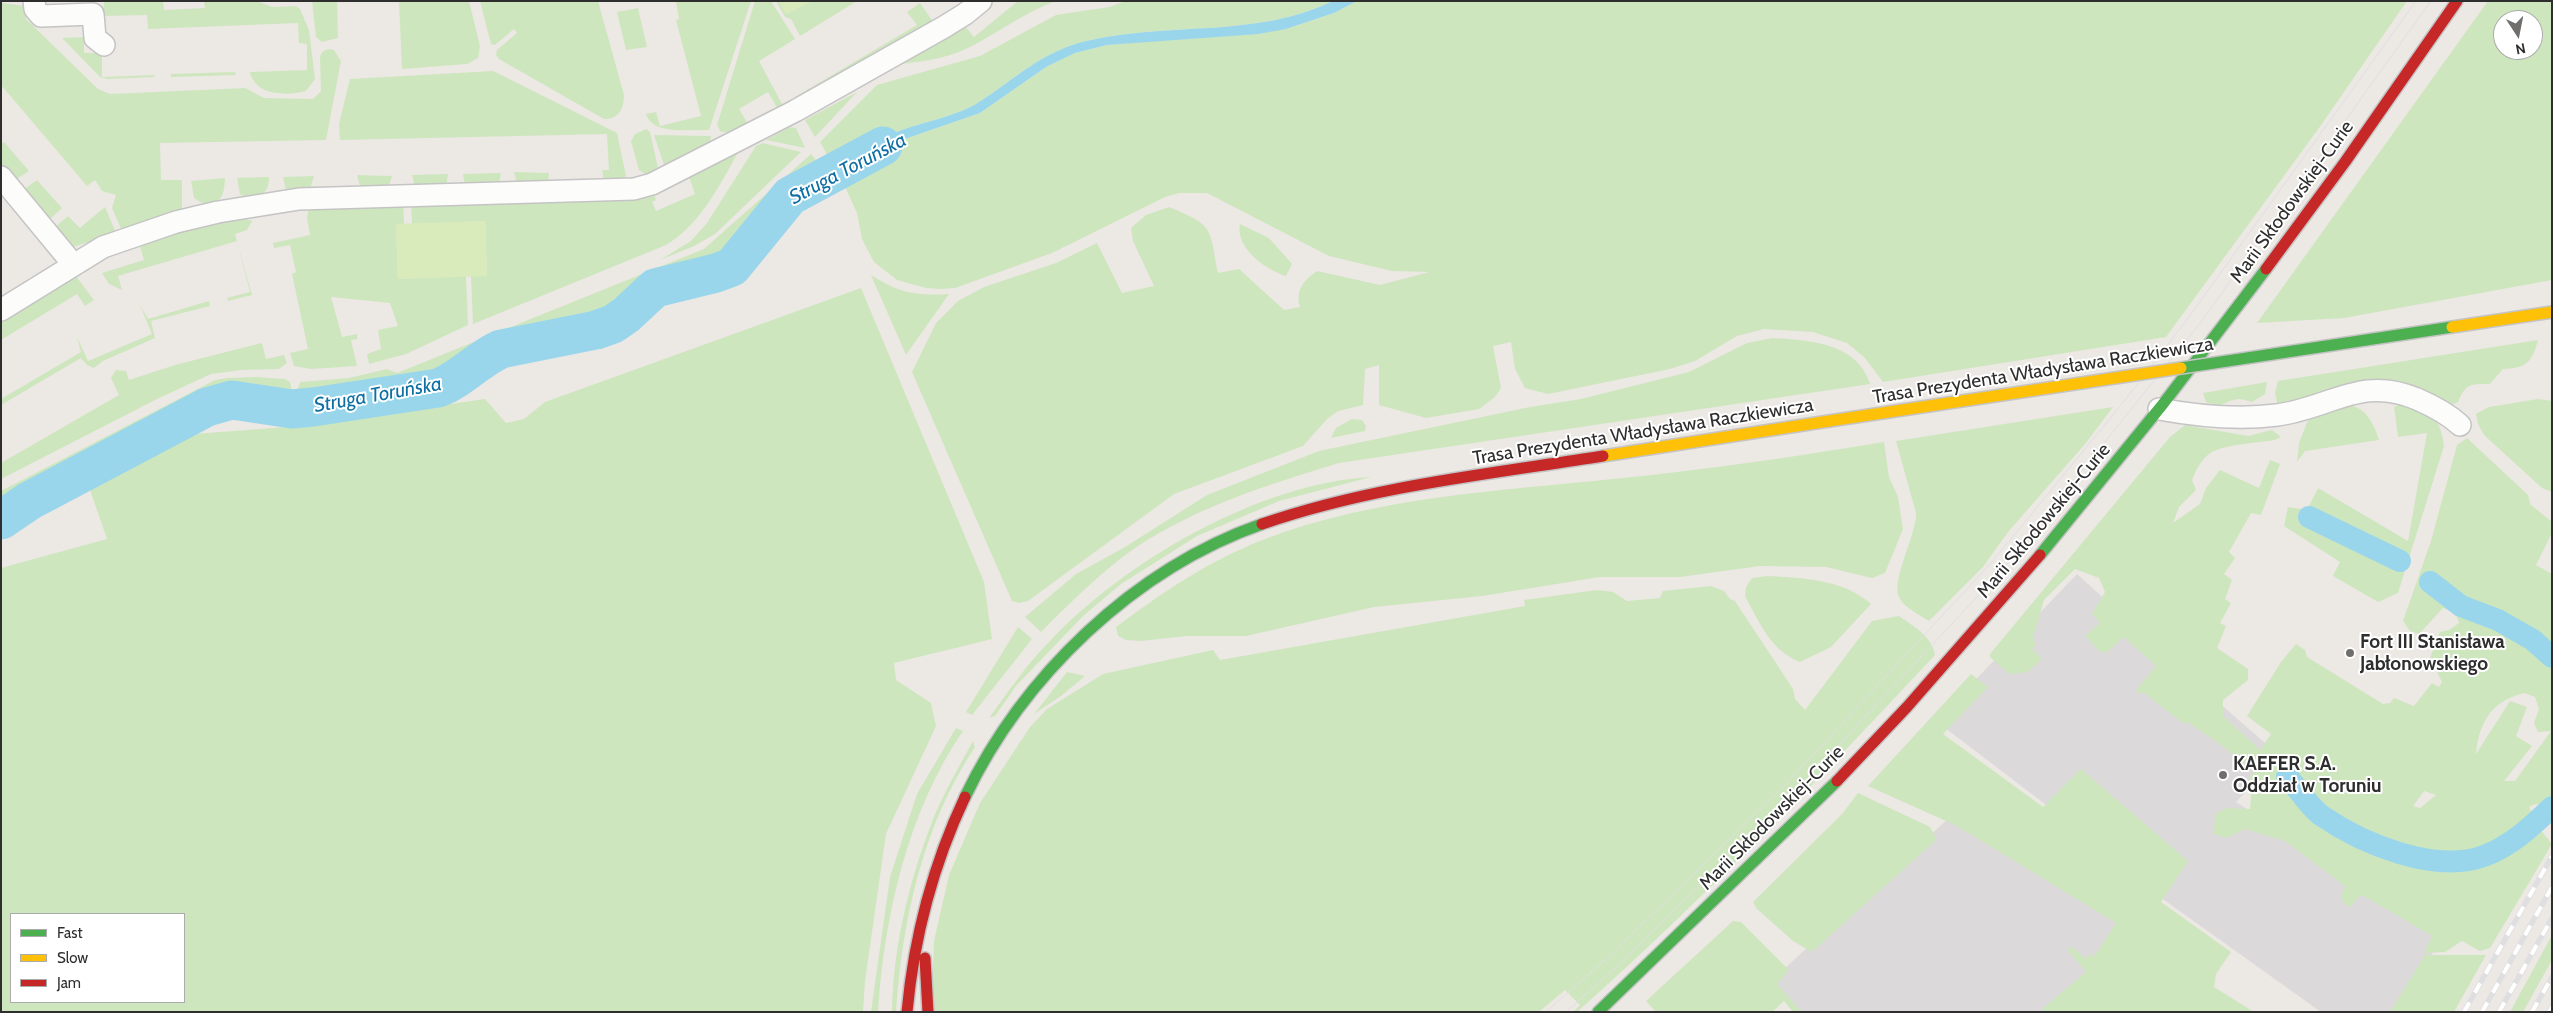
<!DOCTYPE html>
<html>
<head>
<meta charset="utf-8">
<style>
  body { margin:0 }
  #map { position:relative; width:2553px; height:1013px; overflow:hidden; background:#ece8e4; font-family:Cabin,sans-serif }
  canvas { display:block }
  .frame { position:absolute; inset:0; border:2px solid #2e2e2e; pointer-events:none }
  .legend { position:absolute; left:10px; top:913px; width:175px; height:90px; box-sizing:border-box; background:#fff; border:1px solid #ababab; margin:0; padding:6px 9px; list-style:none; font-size:15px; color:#2e2e2e }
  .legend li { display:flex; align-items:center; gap:10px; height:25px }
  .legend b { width:25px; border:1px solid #ababab }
  .north { position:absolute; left:2493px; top:10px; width:50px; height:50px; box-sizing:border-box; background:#fff; border:1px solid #ababab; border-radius:50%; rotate:169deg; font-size:14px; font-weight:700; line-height:20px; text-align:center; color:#2e2e2e }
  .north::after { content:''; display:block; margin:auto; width:18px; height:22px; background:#706f6e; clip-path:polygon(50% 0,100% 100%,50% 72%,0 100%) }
</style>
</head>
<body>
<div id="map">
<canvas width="2553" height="1013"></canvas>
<div class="frame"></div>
<ul class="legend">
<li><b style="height:6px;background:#4caf50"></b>Fast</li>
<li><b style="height:6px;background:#ffc107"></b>Slow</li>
<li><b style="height:6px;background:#c62828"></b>Jam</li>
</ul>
<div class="north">N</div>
</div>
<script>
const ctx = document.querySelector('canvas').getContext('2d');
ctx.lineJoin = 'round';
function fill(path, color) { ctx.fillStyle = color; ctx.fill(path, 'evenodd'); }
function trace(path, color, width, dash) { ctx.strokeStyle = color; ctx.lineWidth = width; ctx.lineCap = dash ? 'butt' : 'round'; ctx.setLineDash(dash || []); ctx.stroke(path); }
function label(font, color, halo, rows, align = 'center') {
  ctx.font = font + ' Cabin,sans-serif'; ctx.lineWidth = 4; ctx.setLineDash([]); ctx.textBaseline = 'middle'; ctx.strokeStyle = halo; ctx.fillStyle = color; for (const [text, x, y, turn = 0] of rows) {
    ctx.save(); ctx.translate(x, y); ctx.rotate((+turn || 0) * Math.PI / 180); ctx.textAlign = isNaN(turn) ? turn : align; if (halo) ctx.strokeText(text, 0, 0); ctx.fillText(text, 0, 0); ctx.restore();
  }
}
const industrial = new Path2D(`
  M2077,574L2210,695L2280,756L2236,802L2445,934L2393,1012H2321L2153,892L2104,849L1936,721Z
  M1950,817L2122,922L2094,972L2048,1012H1799L1772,980Z`);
const green = new Path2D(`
  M111,1H163L164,10L205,8L204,1H257L272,7L296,6L300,9L309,30L315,79L306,91C287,96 255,96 250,72L307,70V44L299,43L298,23L148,29L147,15L103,16L104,2Z
  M312,1H337L338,38L322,42L316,37Z
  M399,1H469L480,46L478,58L467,64L402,69Z
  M480,1H598L624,95C624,109 619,119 604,119L499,59L496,55L497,50L517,33L514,29L495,45L491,44Z
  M676,1H751L709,130C690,129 653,136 646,114L656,112L660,126L701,116L676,20L679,19Z
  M755,1H771L795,39L759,61L783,106L779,111L768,92L739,109L748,124L740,133L721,132L717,125Z
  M776,1H779L786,14L812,1H857L800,36L791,19L785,17Z
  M1018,1H1056C1025,12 999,32 970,47C947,59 918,62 894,65L965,26L974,37Z
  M1126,1H1333C1257,38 1171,22 1091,40C1042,50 1016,79 976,104C954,117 918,123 894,133C873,142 854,156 834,167L820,142L877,85L980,56L1056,15L1109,7Z
  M1357,1H2407L2319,128L2166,337L1883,382L1865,358L1847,343L1813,332L1764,329L1737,336L1695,361L1670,369L1548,394L1525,388L1515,369L1511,342L1493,346L1501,388L1495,397L1479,409L1426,418L1379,405V365L1365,369L1363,405L1338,411L1327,419L1303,446L1174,494L1028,601L1019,603L1012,601L912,372L936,323L958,301L984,287L1056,263L1097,243L1122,293L1154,286L1133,241L1131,228L1146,215L1169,207C1215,226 1209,227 1218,273L1239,269L1284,310L1300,307C1295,290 1304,280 1317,271L1380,285L1429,272L1392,271L1329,256L1207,193H1179L1165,197L1052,253L955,288L941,289L926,288L897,280L874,262L862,239L857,213L839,174L902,140L980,113L1046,67L1075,53L1107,45L1286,29L1334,13Z
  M2488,1H2552V280L2344,318L2257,323ZM2503,20H2533V50H2503Z
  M1,3L26,6V19L98,89L110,94L245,88L264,98L313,99L321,91L320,57C322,50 327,48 334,50L341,61L326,140L160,143L161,180H182V209L180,213L122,231L112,208L116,195L102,191L95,180L87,186L1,85Z
  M920,3L934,23L800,105L795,97L917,25L907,12Z
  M638,8L647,47L626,50L617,12Z
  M84,37V53H102V77L155,75L154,77L107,79L100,77L62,38Z
  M493,71L617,133L626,176L622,180H604L602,170H609L607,134L340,140L339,124L350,79Z
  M235,72L236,75L171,77V74Z
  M857,92L815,137L805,120Z
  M790,127L796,128L805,148L766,140Z
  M646,129L650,132L658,168L647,175L639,170L631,141L635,134Z
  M654,135L711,136L709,148L665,168Z
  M4,142L29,171L15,180L1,166V144Z
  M763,143L801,152L715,234L694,246L660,260L691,241L707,223L756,146Z
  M740,149C720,184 702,223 666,245L473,324L471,276H487L485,221L412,224L411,201L652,189L656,200L652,202L656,211L695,194L688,174Z
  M811,154L821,166L781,195L740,254L718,267L670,279L646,289L607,320L583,329L500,345L472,359L449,377L422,384L355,398L302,404L298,388L300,382L349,378L387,369L397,373L704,249Z
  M514,172L549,173L548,183L517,184Z
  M501,173L499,184L465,186L463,174Z
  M448,174L446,186L415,187L412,175Z
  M357,175L392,176L388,189L361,190Z
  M314,176L310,189L286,190L283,177Z
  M269,177C269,194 261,195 246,199L240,194L237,178Z
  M225,178C224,194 223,203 205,205L194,198L191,181Z
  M37,180L62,208L49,220L23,190Z
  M403,200L404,224H396L398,279L466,276L468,325L406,354L369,364L367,354L381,349L378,330L398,326L390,303L331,297L342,337L357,334V339L351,340L357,366L311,369L294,366L290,353L308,349L292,274L296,272L290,245L274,248L273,243L310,235L307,218L309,207Z
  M105,207L116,233L73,247L54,228L68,216L80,228Z
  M241,218L252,221L247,230L235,234L252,295L228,301L227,298L250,292L237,241L118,276L122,290L109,284L102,273L144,260L139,243L191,227Z
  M1240,224L1269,238L1292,264L1286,276C1266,270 1235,248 1240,224Z
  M75,275L94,300L85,306L77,294L1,340V320Z
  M871,275C899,293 916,296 949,294L906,355Z
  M861,288L984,582L992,639L894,663L896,680L931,703L936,726L886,834L865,981L863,1012H1V568L107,539L90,490L194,434L300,426L485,399L506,423L524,419L545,402ZM11,914H184V1002H11Z
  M209,301L210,306L151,321L155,338L103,361L94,368L87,365L81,358L1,405V399L81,352L77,337L88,361L152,334L140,305L148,319Z
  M1772,338C1809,340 1858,343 1870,384L1339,463C1270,484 1196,507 1135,548C1101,572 1071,602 1041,632L1025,617L1076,574L1125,547L1207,495L1319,451L1530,407L1581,399L1689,372L1747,343Z
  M2538,340C2532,363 2526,368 2503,369L2490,384C2470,384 2466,383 2458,402L2452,405L2423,392L2278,406L2275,393L2278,381Z
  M262,343L266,359L284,355L287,363L279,369L242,370L211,374L157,399L1,479V463L119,395L111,378L116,370L126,371L129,380L175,365Z
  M255,377L285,379L290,382L295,405L234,397L213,401L178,417L28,496L1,513V491L215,380L227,378Z
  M2267,382L2265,394L2252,402C2248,401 2243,399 2239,399C2225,400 2226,409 2206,402L2203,393Z
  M2538,399L2552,401V492L2542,488L2484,435L2478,424L2476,414L2489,407Z
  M2402,403C2429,414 2440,414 2444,446L2398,593L2378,602L2333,576L2340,562L2284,526L2288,507L2307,510L2318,488L2408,541L2427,433L2398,437L2394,407Z
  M2350,405C2367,409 2374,424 2379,440L2305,451L2297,462L2299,443L2308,420Z
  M2113,407L2085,444L2008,532L1983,567L1929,621C1920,615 1903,607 1899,597C1891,580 1917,533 1916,513L1896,441Z
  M1352,419L1362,420L1366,426L1365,431L1331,438L1336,428Z
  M2185,425L2248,436L2272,430L2281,437L2275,440C2259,443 2222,444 2209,454C2201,460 2196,470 2192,480L2196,490L2179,507L2173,523L2200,504L2206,488L2220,470L2259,488L2270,460L2280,464L2261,515L2251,513L2229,552L2235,558L2224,574L2232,580L2225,599L2231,603L2220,623L2226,626L2217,648L2248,669V680L2223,700V716L2260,750L2271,734L2247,716L2281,662L2296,644L2305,650L2307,657L2383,704L2390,703L2394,698L2414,706L2432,683L2439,687L2442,682L2430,658L2440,632L2449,630L2459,623L2455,612L2443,608L2419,634L2410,631L2403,621L2431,541L2457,445L2467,438L2528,495L2530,504L2552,522V533L2536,565L2552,574V806L2535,804L2529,807L2539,828L2552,844L2490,948L2480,951L2462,941L2445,952L2424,953L2432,936L2364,896L2358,897L2351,907L2345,905L2341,897L2345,886L2285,841L2245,829L2226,838L2214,834L2215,814L2227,808L2250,809L2251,796L2246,785L2254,771L2220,744L2186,721L2184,724L2143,692L2139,694L2136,690L2156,666L2124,637L2106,653L2099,651L2085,636L2100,623L2092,614L2105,592L2099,578L2075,569L2044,600L2033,638L2036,644L2032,649L2042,659L2028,672L2009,674L1990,657V654L2170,437ZM2524,693L2535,697L2539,709L2534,723L2538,732L2551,731L2515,781H2504L2532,746L2516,736L2527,707L2510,701L2476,754C2479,723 2491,701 2524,693ZM2424,791L2436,795L2420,808L2413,806Z
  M1884,442L1889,477L1898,497L1903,529L1885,573L1872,578L1826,567L1760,566L1680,577H1600L1482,596L1374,607L1246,636H1187L1141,641L1126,640L1118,636L1116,627C1163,592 1210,560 1265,539C1375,497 1497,491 1613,479C1704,470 1794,457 1884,442Z
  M1371,477L1279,501L1197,536L1121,584L1082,617L1016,686L995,716L989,718C1008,692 1027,664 1050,641C1125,561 1260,483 1371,477Z
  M1767,576C1803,578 1843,579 1871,604L1831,647L1800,662C1771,651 1759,622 1745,596L1746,587L1752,578Z
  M1711,586L1724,591L1730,599L1735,601L1793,689L1795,699L1805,710L1872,621L1899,616C1913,626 1932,636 1935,655C1820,778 1703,900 1577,1012H1573L1580,1005L1565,990L1539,1012H934L932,994L934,941L949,875L980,803L1030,727L1047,709L1103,674L1213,650L1220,660L1525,606L1524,600L1597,590L1613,592L1627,601L1660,598L1663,591Z
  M1018,627L1032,639L972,715L966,712Z
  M1067,672L1085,676L1061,696L1034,714Z
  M1971,674L1988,687L1943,734L2043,807L2081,769L2188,861L2161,902L2231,952L2216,974L2214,987L2254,1012H2038L2043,1011L2042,1009L2086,972L2067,949L2072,947L2086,959L2090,953L2094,957L2116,923L1957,826L1868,786Z
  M956,728L963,731C908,811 884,916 878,1012H871L890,877L917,794Z
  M973,741L975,747C923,825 902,920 896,1012H892C893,948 909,881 932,822C943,794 959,767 973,741Z
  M1858,793L1930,827L1935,836V841L1812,952L1793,941L1757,909L1753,902L1842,814Z
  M1733,921L1741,922L1789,970L1777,984L1802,1012H1793L1784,1001L1772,1012H1656L1646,1001Z
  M2552,935V960L2523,1012H2510Z
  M2425,955H2486L2454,1012H2390Z`);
const pitch = new Path2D(`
  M779,1H812L786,14Z
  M485,221L487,276L398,279L396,224Z`);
const water = new Path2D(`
  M1333,1H1357L1334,13L1286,29L1258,34L1107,45L1075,53L1046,67L980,113L902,140L839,174L834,167C854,156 873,142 894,133C918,123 954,117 976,104C1016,79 1042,50 1091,40C1171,22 1257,38 1333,1Z`);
const canal = new Path2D(`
  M2309,517L2400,561
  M2430,582L2461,606L2498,620L2533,640L2552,657
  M2287,776C2298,788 2309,807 2322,816C2363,844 2435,874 2484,856C2511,846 2532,826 2552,807`);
const river = new Path2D(`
  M1,520L29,501L207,407L232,400L292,409L313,407L438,388C462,379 478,359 501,349L596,330L613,324L626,315L655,288L716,273L732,267L790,196L883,146`);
const street = new Path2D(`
  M34,1L35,9L41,16L93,14L95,38L104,45
  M1,177L73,264
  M1,310L103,247L176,222L218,212L299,199L634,189L652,184L795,111L944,27L965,14L981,1
  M2159,409C2197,416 2239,420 2277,415C2331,408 2361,375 2417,399C2433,406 2447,413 2460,425`);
const fast = new Path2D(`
  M2040,555L2163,404L2266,269
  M965,797C1023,676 1134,569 1262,524
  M1598,1012L1837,781`);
const slow = new Path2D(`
  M1603,456L1829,421`);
const jam = new Path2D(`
  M2266,269L2345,162L2457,1
  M1262,524C1372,486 1489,474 1603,456
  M1837,781L1907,707L2040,555
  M925,958L928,1012
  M907,1012C914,937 933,865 965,797`);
const tram = new Path2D(`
  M1546,1012L1605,960L1785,785L1992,562L2121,405L2186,321L2416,1
  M1566,1012L1614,969L1795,792L2003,569L2201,322L2431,1`);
const rail = new Path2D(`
  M2464,1012L2552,856
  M2482,1012L2552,887
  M2499,1012L2552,918
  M2532,1012L2552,977
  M2549,1012L2552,1007`);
const fastBridge = new Path2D(`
  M2181,368L2452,327`);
const slowBridge = new Path2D(`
  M2452,327L2552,312
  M1829,421L2181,368`);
const markers = [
  [2350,653,5,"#706f6e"],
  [2223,775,5,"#706f6e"]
];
const streetNames = [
  ["Marii Skłodowskiej-Curie",2292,202,-54],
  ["Trasa Prezydenta Władysława Raczkiewicza",2043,371,-9],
  ["Trasa Prezydenta Władysława Raczkiewicza",1643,432,-9],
  ["Marii Skłodowskiej-Curie",2044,521,-50],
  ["Marii Skłodowskiej-Curie",1772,818,-45]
];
const poiNames = [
  ["Fort III Stanisława",2360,642],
  ["Jabłonowskiego",2360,664],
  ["KAEFER S.A.",2233,764],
  ["Oddział w Toruniu",2233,786]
];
const waterNames = [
  ["Struga Toruńska",848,169,-28],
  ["Struga Toruńska",378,395,-10]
];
fill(industrial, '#dcd9db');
fill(green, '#cee6be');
fill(pitch, '#d9eabb');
fill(water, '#99d6ec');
trace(canal, '#99d6ec', 22);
trace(river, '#99d6ec', 39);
trace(street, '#c5c4c5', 24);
trace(fast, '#c5c4c5', 14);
trace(slow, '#c5c4c5', 14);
trace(jam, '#c5c4c5', 14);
trace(street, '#fcfcfb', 21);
trace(fast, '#4caf50', 11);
trace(slow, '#ffc107', 11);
trace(jam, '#c62828', 11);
trace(tram, '#dfdfe1', 1);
trace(rail, '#dfdfe1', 5.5);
trace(rail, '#fff', 4, [11]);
trace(fastBridge, '#c5c4c5', 14, []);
trace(slowBridge, '#c5c4c5', 14, []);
trace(fastBridge, '#4caf50', 11);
trace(slowBridge, '#ffc107', 11);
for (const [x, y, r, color] of markers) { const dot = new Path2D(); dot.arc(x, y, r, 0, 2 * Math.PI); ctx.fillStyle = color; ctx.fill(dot); trace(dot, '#fff', 2); }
label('19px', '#2e2e2e', '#fff', streetNames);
label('bold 19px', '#2e2e2e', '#fff', poiNames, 'left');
label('italic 20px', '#0d6fa3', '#fff', waterNames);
</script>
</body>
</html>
